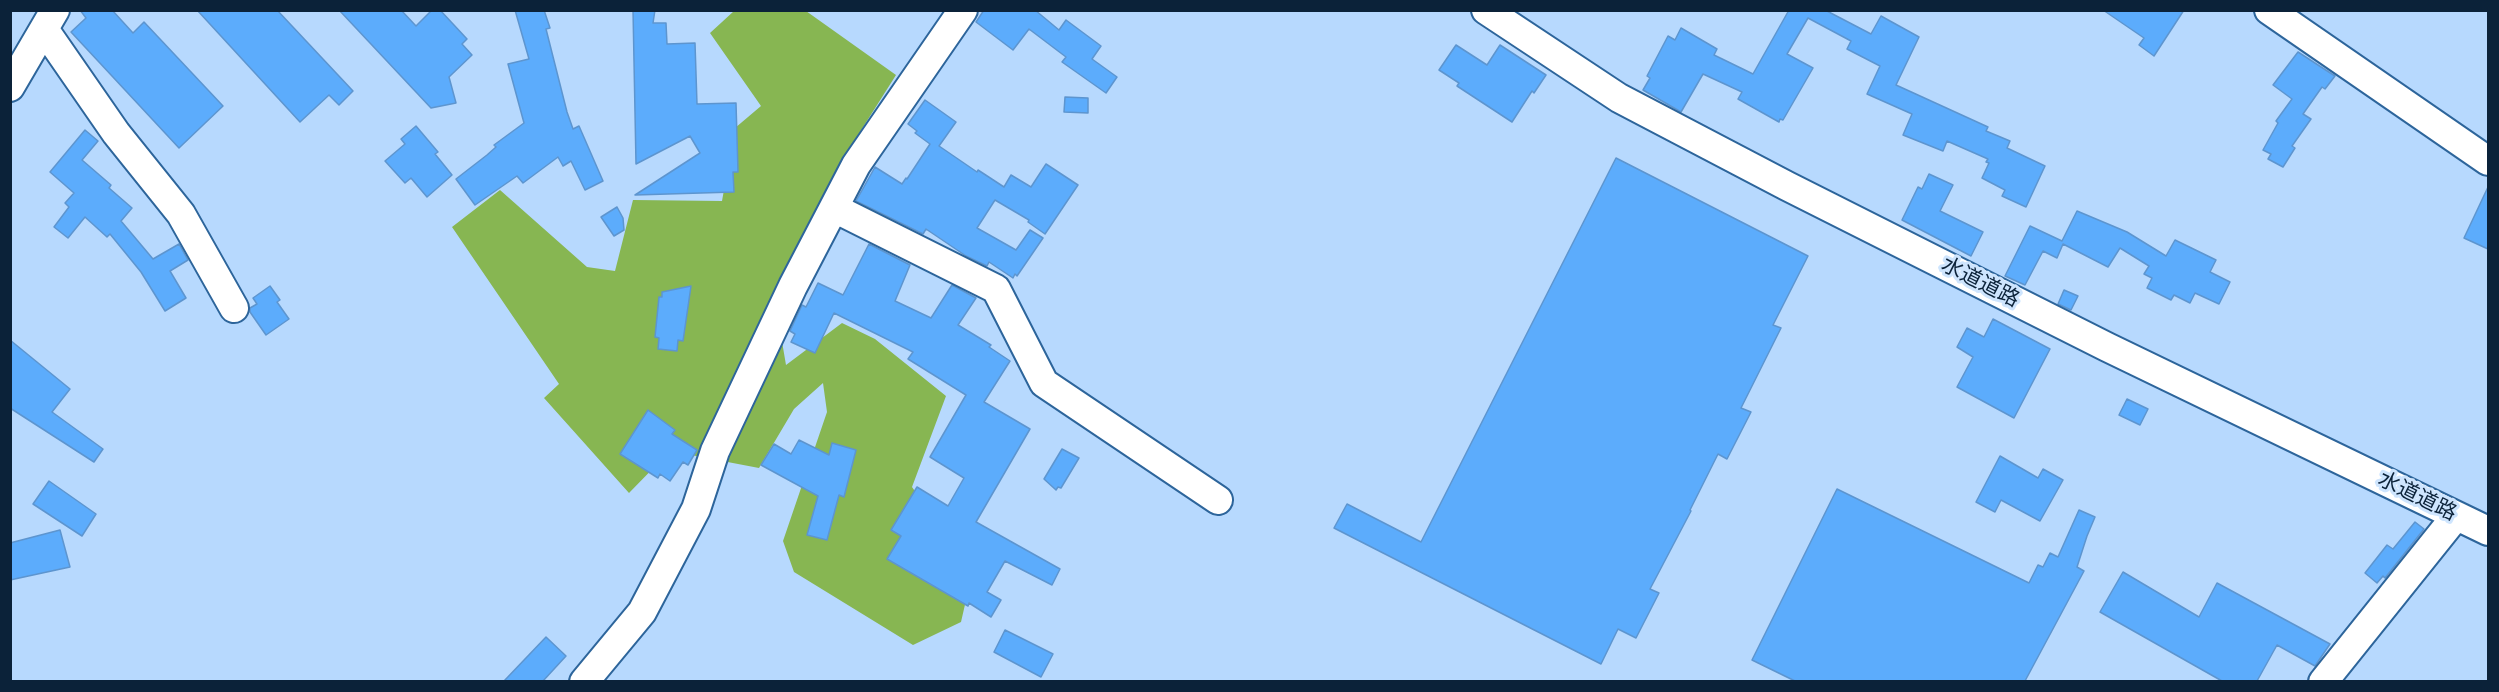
<!DOCTYPE html>
<html>
<head>
<meta charset="utf-8">
<style>
  body { margin:0 }
  #map { position:relative; width:2499px; height:692px; overflow:hidden; background:#b7d9fe; font-family:"Varela Round",sans-serif }
  canvas { display:block }
  .frame { position:absolute; inset:0; border:12px solid #0b2239; pointer-events:none }
</style>
</head>
<body>
<div id="map">
<canvas width="2499" height="692"></canvas>
<div class="frame"></div>
</div>
<script>
const ctx = document.querySelector('canvas').getContext('2d');
ctx.lineJoin = 'round';
function fill(path, color) { ctx.fillStyle = color; ctx.fill(path, 'evenodd'); }
function trace(path, color, width, dash) { ctx.strokeStyle = color; ctx.lineWidth = width; ctx.lineCap = dash ? 'butt' : 'round'; ctx.setLineDash(dash || []); ctx.stroke(path); }
function label(font, color, halo, rows, align = 'center') {
  ctx.font = font + ' "Varela Round","Noto Sans JP",sans-serif'; ctx.lineWidth = 6; ctx.setLineDash([]); ctx.textBaseline = 'middle'; ctx.strokeStyle = halo; ctx.fillStyle = color; for (const [text, x, y, turn = 0] of rows) {
    ctx.save(); ctx.translate(x, y); ctx.rotate((+turn || 0) * Math.PI / 180); ctx.textAlign = isNaN(turn) ? turn : align; if (halo) ctx.strokeText(text, 0, 0); ctx.fillText(text, 0, 0); ctx.restore();
  }
}
const forest = new Path2D(`
  M734,11H806L896,75L841,162L774,295L786,365L842,323L875,339L946,396L912,487L972,574L961,622L913,645L794,572L783,541L827,412L823,383L794,409L759,468L670,451L629,493L544,398L559,384L452,227L500,190L587,267L615,271L633,200L722,201L735,128L761,106L710,33Z`);
const building = new Path2D(`
  M80,10H112L133,33L144,22L223,106L179,148L71,32L86,18Z
  M197,10H277L353,91L339,105L329,95L300,122Z
  M339,10H401L416,26L432,10H440L467,39L462,44L472,55L449,77L456,103L431,108Z
  M515,10H544L550,28L546,29L567,112L573,129L579,126L603,181L585,190L571,161L563,166L558,157L523,183L517,176L475,205L456,179L487,155L496,147L494,145L524,123L508,64L529,59Z
  M633,10H655L653,23H666L667,44L695,43L697,104L736,103L738,172H733L734,192L635,195L700,153L690,136L636,164Z
  M984,10H1035L1059,30L1066,20L1101,46L1092,59L1117,77L1106,93L1062,62L1066,57L1029,29L1013,50L976,22Z
  M1789,10H1825L1871,34L1881,16L1919,37L1896,85L1988,127L1986,131L2010,141L2007,148L2045,166L2026,207L2002,196L2005,190L1982,178L1989,163L1986,162L1988,159L1947,141L1943,151L1903,135L1912,114L1867,94L1880,66L1847,49L1851,41L1808,18L1787,54L1813,68L1783,120L1780,119L1779,122L1738,99L1742,92L1703,74L1681,112L1643,90L1650,78L1647,76L1668,36L1675,40L1681,28L1717,49L1714,55L1753,74Z
  M2103,10H2184L2154,56L2139,45L2144,38Z
  M1456,45L1487,65L1500,45L1546,75L1534,93L1532,91L1512,122L1457,86L1459,83L1439,70Z
  M2298,52L2335,76L2325,89L2322,87L2303,114L2311,119L2292,146L2295,148L2283,167L2268,159L2271,154L2263,150L2278,123L2276,121L2292,99L2273,85Z
  M1065,97L1088,98V113L1064,112Z
  M925,100L956,122L939,146L977,172L978,170L1004,187L1011,175L1031,187L1046,164L1078,185L1045,234L1028,222L1029,220L995,200L977,228L1016,250L1030,230L1043,238L1017,276L1015,274L1013,278L989,262L987,266L966,256L926,229L923,234L856,201L875,167L902,184L906,178L907,179L930,144L915,133L917,131L908,124Z
  M416,126L438,152L435,154L452,175L427,197L411,178L405,183L385,161L405,144L401,139Z
  M85,130L98,141L82,160L111,185L109,188L132,208L121,221L153,259L179,244L188,260L170,271L186,298L165,311L141,272L110,234L107,237L85,217L68,238L54,227L69,207L65,203L74,193L50,172Z
  M1616,158L1808,256L1773,325L1781,328L1741,408L1751,412L1727,459L1718,454L1690,510L1691,511L1650,589L1659,593L1636,638L1618,629L1601,664L1334,528L1347,504L1421,542Z
  M1929,174L1953,185L1940,211L1983,232L1971,256L1902,220L1918,187L1922,189Z
  M2488,187V249L2464,238Z
  M617,207L623,218L624,230L614,236L601,217Z
  M2077,211L2127,232L2166,256L2175,240L2216,260L2210,272L2230,282L2219,304L2195,293L2190,303L2174,295L2171,300L2147,288L2152,278L2144,274L2149,266L2120,248L2108,267L2063,244L2057,258L2043,251L2025,285L2005,276L2030,226L2062,241Z
  M869,244L910,265L895,301L931,318L952,285L976,298L958,325L991,345L989,347L1010,361L984,402L1030,429L976,522L1060,569L1052,585L1005,561L987,592L1001,600L991,617L969,603L968,606L887,559L901,536L891,530L917,487L948,506L964,478L930,457L966,395L908,359L913,352L834,313L815,353L791,342L795,334L790,331L802,305L806,307L818,283L843,295Z
  M270,286L280,300L277,302L289,319L266,335L250,312V308L257,304L253,298Z
  M691,286L683,341L678,340L677,351L658,349L659,338L655,337L659,297H662V292Z
  M2064,290L2078,296L2071,310L2058,304Z
  M1993,319L2050,349L2014,418L1957,387L1973,357L1957,347L1967,328L1984,337Z
  M10,340L70,389L52,412L103,449L94,462L10,408Z
  M2127,399L2148,409L2140,425L2119,415Z
  M648,410L675,430L672,434L697,450L688,465L683,462L670,481L660,474L658,478L620,454Z
  M799,440L829,455L832,443L856,450L844,497L839,495L827,540L807,535L818,496L761,465L774,444L791,454Z
  M1062,449L1079,458L1061,488L1058,487L1056,490L1044,479Z
  M2000,456L2038,478L2043,469L2063,480L2040,521L2001,500L1995,512L1976,502Z
  M49,481L96,514L82,536L33,504Z
  M1837,489L2029,583L2038,565L2043,567L2050,553L2058,557L2079,510L2095,517L2087,536L2077,567L2084,571L2025,681H1795L1752,660Z
  M2415,522L2424,529L2385,578L2383,576L2377,583L2365,573L2387,545L2393,549Z
  M60,530L70,567L10,580V543Z
  M2123,572L2199,617L2217,583L2330,644L2315,666L2277,645L2257,681H2222L2100,612Z
  M1005,630L1053,654L1041,677L994,652Z
  M546,637L566,656L543,681H504Z`);
const minor = new Path2D(`
  M1486,10L1619,98L1787,186L2107,347L2488,531
  M2269,10L2488,161
  M44,29L116,133L181,214L234,308
  M10,87L55,10
  M834,208L996,289L1044,383L1218,500
  M584,682L642,612L696,509L715,451L793,286L856,165L963,10
  M2323,682L2456,516`);
const streetNames = [
  ["水道道路",1980,283,27],
  ["水道道路",2417,497,26]
];
fill(forest, '#87b652');
fill(building, '#5cacfc');
trace(building, '#5d95cf', 1.5);
trace(minor, '#2d659b', 32);
trace(minor, '#fff', 28);
label('21px', '#0b2239', '#cee5fe', streetNames);
</script>
</body>
</html>
